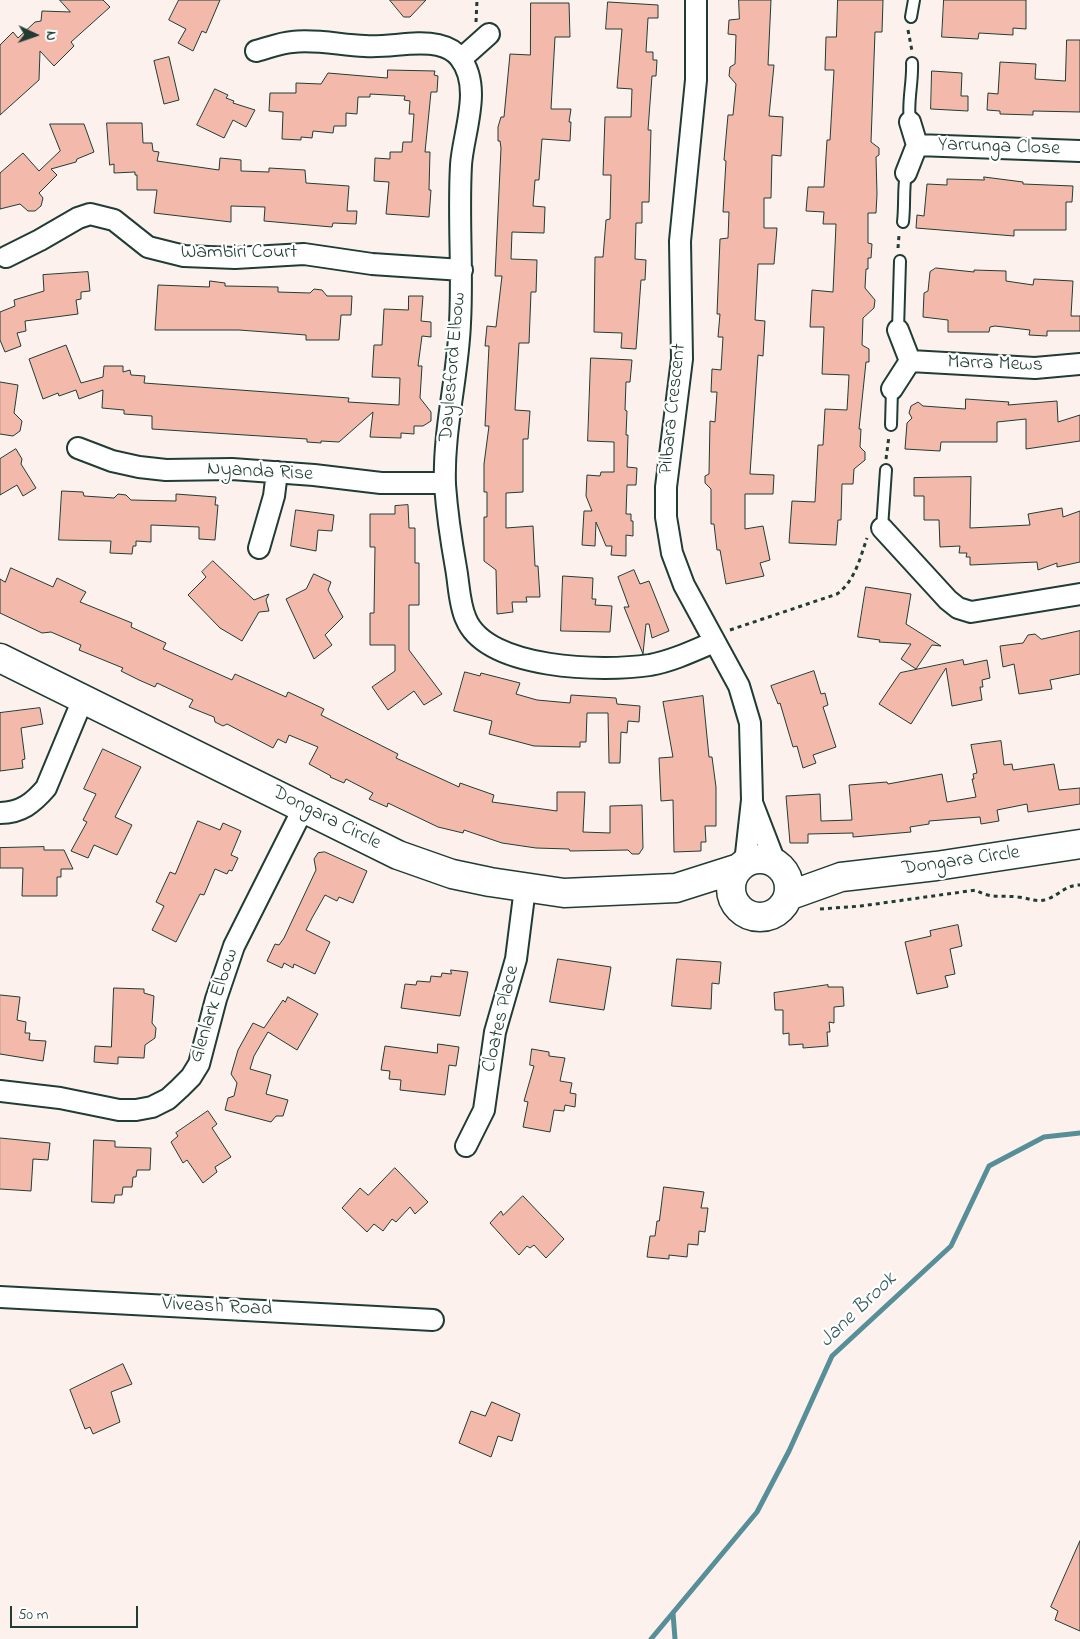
<!DOCTYPE html>
<html>
<head>
<meta charset="utf-8">
<style>
  body { margin:0 }
  #map { position:relative; width:1080px; height:1639px; overflow:hidden; background:#fdf1ee; font-family:"Indie Flower",sans-serif }
  canvas { display:block }
  .north { position:absolute; left:10px; top:10px; width:50px; height:50px; -webkit-text-stroke:4px #fff; paint-order:stroke; rotate:93deg; font-size:14px; font-weight:700; line-height:20px; text-align:center; color:#1f3d34 }
  .north::after { content:''; display:block; margin:auto; width:18px; height:22px; background:#1f3d34; clip-path:polygon(50% 0,100% 100%,50% 72%,0 100%) }
  .scale { position:absolute; left:10px; top:1606px; width:128px; height:22px; box-sizing:border-box; border:2px solid #1f3d34; border-top:0; padding-left:6px; font-size:15px; line-height:18px; white-space:nowrap; color:#1f3d34; -webkit-text-stroke:4px #fff; paint-order:stroke }
</style>
</head>
<body>
<div id="map">
<canvas width="1080" height="1639"></canvas>
<div class="north">N</div>
<div class="scale">50 m</div>
</div>
<script>
const ctx = document.querySelector('canvas').getContext('2d');
ctx.lineJoin = 'round';
function trace(path, color, width, dash) { ctx.strokeStyle = color; ctx.lineWidth = width; ctx.lineCap = dash ? 'butt' : 'round'; ctx.setLineDash(dash || []); ctx.stroke(path); }
function fill(path, color) { ctx.fillStyle = color; ctx.fill(path, 'evenodd'); }
function label(font, color, halo, rows, align = 'center') {
  ctx.font = font + ' "Indie Flower",sans-serif'; ctx.lineWidth = 4.5; ctx.setLineDash([]); ctx.textBaseline = 'middle'; ctx.strokeStyle = halo; ctx.fillStyle = color; for (const [text, x, y, turn = 0] of rows) {
    ctx.save(); ctx.translate(x, y); ctx.rotate((+turn || 0) * Math.PI / 180); ctx.textAlign = isNaN(turn) ? turn : align; if (halo) ctx.strokeText(text, 0, 0); ctx.fillText(text, 0, 0); ctx.restore();
  }
}
const stream = new Path2D(`
  M673,1613L675,1639
  M651,1639L757,1512L789,1451L832,1356L951,1246L989,1166L1044,1137L1080,1133`);
const building = new Path2D(`
  M60,0H103L110,7L71,42L74,46L54,66L40,51L39,80L0,115V45L13,32L18,38L35,22L41,21L42,11L70,12Z
  M179,0H220L206,33L202,31L193,51L178,43L186,29L169,20Z
  M390,0H426L410,17H404Z
  M739,0H771L768,65H774L769,116L783,117L781,156L772,155L771,198H764V228H777L774,264H758L755,320L765,321L763,356L758,355L750,474L774,475L773,494H745V529L763,526L770,560L760,563L764,576L726,584L720,550H717L714,524H711V489L705,483V476L709,474L710,421L715,422L717,392H711L712,369L721,370L723,337H718L720,314H717L720,239L728,238L729,212H723L726,161L724,160L728,115H733L736,84L729,76L730,67L735,64L736,35L728,34L729,20L739,19Z
  M838,0H883L882,32H875L871,142L879,148V155L876,157L877,194L876,213H868V243L872,244L871,258H868V269H866L865,288L875,300L874,308L863,318L862,345L869,349V362H866L859,429H861L860,447L865,452V460L854,469L853,484H842L841,520H838L836,545L789,543L792,501L815,502L818,445H823L825,409L847,410L849,375L822,374L824,327H810L812,290L833,292L836,224H823L824,212L806,211L808,187H824L827,140H830L834,70H825L826,37H836Z
  M944,0H1026V29L1013,28V35L979,33L978,39L942,37Z
  M608,2L658,5V18H648L646,52H653V60H657L656,76H652L648,130H651L649,202H642V223H636L635,259L646,260L645,280H641L636,349L621,348L622,333L594,332L595,257H603L606,220L610,219L611,175H603L605,117H631L632,89L617,88L622,29H606Z
  M531,3H569L570,37H555L551,109H571L569,122H571L570,141L542,139L539,180H535L533,206L545,207L544,233L512,232L511,259L537,260L536,292H531L529,343H519L515,410L530,411L528,439H523V492L506,493V528L533,526L535,566H538L540,597H526L527,602H512L513,612L497,614L496,570L484,561V517H487V492H484V464L489,426H485L489,346H485L487,326L496,327L502,276H495L501,148L500,141H498V127L501,117H504L510,54L530,55Z
  M1067,40H1080V112L1033,111V115L1000,114V111L987,110L988,93L998,94L1000,62L1036,64L1035,79L1065,81Z
  M169,57L179,100L164,104L154,61Z
  M388,70L435,71L434,75L438,76L437,92H431L425,152H430L429,190H431L429,217L386,214L389,182L374,181L375,158L390,159V152H402L403,142H412L414,114H409L410,101L404,100L405,96L370,94V97H358L357,114L346,113V126H334L333,133L313,131L312,138L301,137V140L282,139L283,112L269,111L270,93H296V83L321,84L328,73L387,78Z
  M932,71L962,73L961,96H968V111L931,109Z
  M215,89L228,95L226,98L234,101L233,103L255,110L246,127L233,120L224,138L197,125Z
  M107,123H142L143,143H152L153,151L159,152L157,161L219,170L220,158L241,160V171L269,172V168L305,170L306,183L349,186L347,211H357L356,224L333,223L332,227L264,221L265,207L231,206V222L154,213L157,190H137V175H135V172L114,173V164L110,165Z
  M50,124H84L94,152L77,159L76,162L51,169L57,175L39,193L43,198L41,206L35,211H28L20,204L0,209V173L23,153L39,171L60,151Z
  M984,177L1023,182V184L1073,186L1072,202H1066V230H1014V236L916,228L917,215L924,216L927,184L947,185V179L984,180Z
  M936,268L974,272V270L1006,271V281L1033,285L1034,279L1073,281L1071,316H1080V331H1047V336L1029,335L1030,330L995,326L990,327L989,332H948V320L923,317L924,293L928,291L930,272Z
  M88,272L90,291L81,292V299L76,300L78,314L25,321L26,331L17,333L21,346L5,352L0,340V312L15,306L14,300L44,291L43,275Z
  M210,281L225,283V286L278,287V292L310,293L314,289L322,290L327,296H352L351,315H341L339,340H306V335L239,330H155L158,285L209,287Z
  M409,296H423L421,321L431,322V337L422,336L418,366H422L420,398L431,412V421L423,426H414V434L401,433V438L370,437L373,412L339,442L321,441V443L307,442V439L152,429V416L124,414V410L102,408L103,390L79,399L76,390L59,396L58,393L43,399L29,359L66,345L81,383L103,377L104,366H123V372L130,370L131,375L145,376L144,383L349,398L348,402L399,405L400,378L372,377L374,345H382L384,309L408,310Z
  M591,358L632,360L630,382H626L625,410L627,411L626,435H628L627,467L637,468L636,485H627L626,514H631V521H633V536L626,535V556L611,555L612,546H606L596,522L595,546L582,545L584,511H592L586,496L587,475L600,476L601,472H614V442L588,441Z
  M0,382L18,385L14,413L22,421L20,431L13,436L0,434Z
  M966,399L1009,402L1008,405L1057,401L1058,422L1080,415V441L1026,449V419L997,422V442H941L940,451L905,449L907,423L912,418L909,413L911,406L918,402L923,406L965,409Z
  M16,449L22,459L21,464L36,488L23,496L17,485L0,495V459Z
  M971,477L970,528L1030,525L1028,514L1062,508L1063,517L1080,511V562L1057,567V563L1038,570L1037,562L970,565V557H966L967,553H959L960,546L940,547L939,520H924V496H914V478Z
  M62,491L83,492L84,496L114,498L118,494L126,495L131,500L176,501V494L216,497L215,505H218L215,540L199,539V527L151,525V542L136,541V546H133L132,554L110,553L111,541L59,540Z
  M408,505L409,528H415V563H419V605H409V650L442,694L424,705L414,691L388,710L372,687L395,671V645H370V613H374L375,547H370V514H395V506Z
  M296,510L334,515L332,531L318,530L316,551L291,546Z
  M213,561L254,600L269,594L266,600L269,611L259,612L242,641L220,628L188,595L206,577L202,572Z
  M11,568L53,587L57,578L86,592L80,602L132,623L131,627L166,643L163,649L232,680L235,674L286,697L288,692L324,709L321,715L398,754L396,758L459,787L460,783L494,795L492,802L557,811V792H585L583,832L610,833V806L642,805L643,848L639,854H632L628,850L570,851L569,849L536,848L502,843L464,830L463,833L438,827L388,803L387,807L369,799L373,793L346,779L344,783L330,777L331,776L309,764L318,747L289,735L286,743L278,739L273,748L227,724L223,726L215,722L214,717L189,707L193,700L157,683L155,687L139,680L121,671L123,668L79,650L81,645L51,632L42,633L0,613V579L5,582Z
  M634,570L640,584L649,581L669,631L652,638L649,624H646L643,654L624,607H629L618,577Z
  M314,574L331,582L328,590L343,617L325,635L332,645L314,659L286,599L306,589Z
  M563,576L593,578L592,599H596L595,605L612,606L610,632L561,631Z
  M866,587L911,594L906,624L941,646L932,645L916,669L901,659L911,644L879,642L880,640L858,637Z
  M1080,631V674L1050,680L1052,689L1019,694L1014,664L1003,667L1000,646L1023,643L1028,635L1035,634L1041,639Z
  M963,660L964,665L987,660L990,678L982,680L983,687H980L982,700L952,706L946,668L911,724L879,704L900,673Z
  M814,671L821,694L825,693L828,705L823,707L836,747L813,755L816,763L803,768L797,746L793,747L780,703L778,704L771,686Z
  M465,672L480,676L481,673L520,683L516,694L537,700L570,703L571,695L616,698L617,704L640,706L639,722L628,721L627,733L621,732L620,763H609L608,713H587L586,742H580V747L534,746L489,734L492,721L454,711Z
  M703,696L709,757H712L716,787V826H705L706,842H701V851L674,852L673,800L661,801L659,758L673,757L663,702Z
  M40,708L43,724L21,728L25,759L22,760L23,768L0,771V713Z
  M1001,741L1004,765L1012,764L1013,770L1054,764L1059,790L1080,788V804L1028,812L1027,804L997,810L999,821L981,824L980,817L929,821V824L910,827L911,832L853,837V833L808,834V843H790L786,796L820,794L821,821L852,820L849,785L887,782L888,784L942,774L947,802L976,797L972,779H974L973,774L977,773L971,745Z
  M103,749L141,767L115,817L132,825L117,855L94,845L88,858L71,851L87,822L83,820L96,794L84,789Z
  M198,821L220,830L223,823L241,831L231,855L238,858L232,871L229,870L227,874L215,869L204,895L200,894L176,942L152,930L164,906L156,902L170,872L175,874Z
  M44,847V850H64L73,869H61V877H57V896H22L23,868H0V848Z
  M325,852L367,871L353,903L339,897L337,901L325,895L312,918L306,930L330,942L315,974L294,964L293,968L284,963L282,968L267,961L275,944L279,945L284,938L316,870L314,859L318,853Z
  M958,925L962,946L950,949L955,974L945,976L948,987L917,994L905,942L931,936L930,931Z
  M558,959L611,967L604,1010L550,1002Z
  M677,959L721,962L719,984L712,983L711,1009L672,1006Z
  M451,970L468,972L460,1016L401,1008L405,984L416,985L417,981L430,982L431,976L441,977L442,973L451,974Z
  M828,985V987H843L844,1006L834,1007V1023L829,1022L830,1032H827L828,1046L803,1048V1044L789,1045V1033L783,1034V1010H775L774,993Z
  M114,988L144,989V993L154,996L152,1023L156,1028L155,1038L145,1045L144,1058L118,1057V1064L94,1062L95,1046L111,1047Z
  M0,995L20,997L17,1020L26,1022L25,1033H30L29,1040L46,1041L43,1061L0,1054Z
  M288,997L318,1014L297,1050L268,1032L254,1056L250,1069L271,1075L266,1094L288,1100L283,1116H276L271,1122L225,1110L228,1098L234,1096L237,1083L231,1074L238,1050L253,1023L264,1028L283,1000L285,1002Z
  M438,1044L459,1047L456,1066L449,1065L445,1095L400,1090L401,1080L389,1079L390,1071L381,1070L385,1046L437,1053Z
  M532,1049L549,1052V1056L565,1058L560,1081L572,1083L570,1093L576,1094L575,1107L565,1105L564,1111L554,1110L550,1132L523,1127L528,1102L524,1101L534,1066L530,1065Z
  M208,1111L217,1124L212,1128L231,1157L215,1167L217,1172L203,1183L187,1160L183,1163L171,1142L178,1136L176,1133Z
  M0,1138L50,1143L48,1160L33,1159L31,1191L0,1189Z
  M94,1140L115,1141V1147L151,1148L150,1170H137L136,1177H133L132,1187H123L122,1195H115L114,1203L92,1202Z
  M395,1168L428,1202L415,1214L410,1207L396,1222L392,1219L383,1231L374,1224L367,1232L342,1208L360,1188L368,1195Z
  M664,1187L704,1192L701,1208H708L705,1232L699,1231L698,1245L688,1244L687,1257L669,1255V1259L647,1257L650,1236H655L657,1221H659Z
  M523,1196L564,1239L546,1258L534,1245L530,1248L527,1246L519,1255L490,1223L501,1211L503,1215Z
  M123,1364L132,1384L111,1392L120,1422L93,1434L90,1427L85,1429L70,1390Z
  M492,1402L520,1414L512,1441L498,1436L491,1457L459,1443L471,1411L485,1416Z
  M1080,1541V1631L1055,1620L1058,1611L1051,1607Z`);
const path = new Path2D(`
  M476,22L477,0
  M908,30L912,51
  M898,248L899,235
  M886,459L889,436
  M730,630L837,594C855,581 860,558 867,538
  M820,909L861,906L976,890C990,899 1002,895 1018,897C1029,898 1037,903 1048,899C1060,894 1066,885 1080,885`);
const lane = new Path2D(`
  M911,17L914,0
  M910,122C907,102 913,83 912,63
  M903,222C905,205 903,189 906,173
  M898,330L900,261
  M891,425L892,389
  M882,528L886,470`);
const street = new Path2D(`
  M696,0V80L680,241L682,359L666,487V517L672,553L684,585L739,686L750,723L752,800L745,863
  M256,51C268,48 280,43 292,42C316,39 340,45 365,46C388,48 415,40 438,45C447,47 455,51 460,58C483,87 463,133 461,165C458,218 463,270 460,323C458,377 443,430 445,485C447,512 451,540 456,568C459,584 459,604 466,619C487,670 604,672 650,665C672,661 693,651 714,642
  M461,59L489,34
  M917,145L1080,151
  M906,173L917,145L910,122
  M6,257L40,240L78,218L90,214L114,220L148,247L184,256L235,258L304,254L372,264L462,270
  M910,361L1035,368L1080,364
  M892,389L910,361L898,330
  M78,448L112,461L139,467L166,470L232,469L314,475L381,483H445
  M882,528L948,600L958,608L971,612L1080,594
  M259,548L274,496L277,472
  M753,805L775,862
  M0,813C21,813 33,803 46,788L83,699
  M0,1091L60,1098L119,1110H136L152,1107L168,1099L180,1088L191,1077L199,1064L216,999L234,946L304,807
  M466,1146L484,1110L495,1032L516,959L525,888
  M0,1297L433,1320`);
const secondary = new Path2D(`
  M0,658L398,855L452,874L490,882L564,893L676,888L739,868
  M731 888a29 29 0 1 1 58 0a29 29 0 1 1-58 0Z
  M788,896L841,877L936,866L1080,844`);
const streetNames = [
  ["Yarrunga Close",999,148,2],
  ["Wambiri Court",239,254],
  ["Marra Mews",995,365,2],
  ["Daylesford Elbow",454,367,-85],
  ["Pilbara Crescent",674,409,-84],
  ["Nyanda Rise",260,473,3],
  ["Dongara Circle",326,819,27],
  ["Dongara Circle",961,862,-8],
  ["Glenlark Elbow",215,1006,-72],
  ["Cloates Place",502,1019,-77],
  ["Viveash Road",217,1308,3]
];
const waterNames = [
  ["Jane Brook",859,1311,-44]
];
trace(stream, '#578f99', 5);
fill(building, '#f3baab');
trace(building, '#1f3d34', 1);
trace(lane, '#1f3d34', 14);
trace(street, '#1f3d34', 24);
trace(secondary, '#1f3d34', 31);
trace(path, '#1f3d34', 3, [4, 4]);
trace(lane, '#fff', 10);
trace(street, '#fff', 20);
trace(secondary, '#fff', 28);
label('20px', '#1f3d34', '#fff', streetNames);
label('italic 21px', '#365f5e', '#fff', waterNames);
</script>
</body>
</html>
